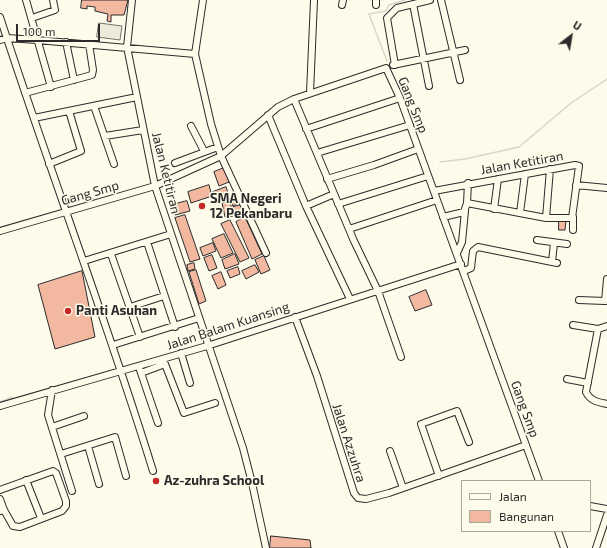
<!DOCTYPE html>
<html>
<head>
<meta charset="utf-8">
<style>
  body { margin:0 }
  #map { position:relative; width:607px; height:548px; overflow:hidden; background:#fdfbea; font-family:"Exo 2",sans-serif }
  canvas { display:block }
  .legend { position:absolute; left:461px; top:480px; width:130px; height:52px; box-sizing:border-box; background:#fdfbea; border:1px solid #a9a89e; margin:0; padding:5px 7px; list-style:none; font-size:12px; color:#2b2b2b }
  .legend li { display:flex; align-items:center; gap:8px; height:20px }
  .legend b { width:20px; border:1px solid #a9a89e }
  .north { position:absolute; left:551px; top:16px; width:40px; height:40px; -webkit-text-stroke:3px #fdfbea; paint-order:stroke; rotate:31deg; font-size:11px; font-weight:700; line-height:16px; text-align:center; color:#2b2b2b }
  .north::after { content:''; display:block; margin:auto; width:14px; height:18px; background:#2b2b2b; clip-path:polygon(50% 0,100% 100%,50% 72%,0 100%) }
  .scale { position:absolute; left:16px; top:24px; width:84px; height:18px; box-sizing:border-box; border:2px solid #2b2b2b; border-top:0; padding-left:5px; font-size:12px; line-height:14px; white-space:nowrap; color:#2b2b2b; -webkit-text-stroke:3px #fdfbea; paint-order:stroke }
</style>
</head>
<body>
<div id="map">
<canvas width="607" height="548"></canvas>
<ul class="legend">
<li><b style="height:5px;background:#fdfbea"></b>Jalan</li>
<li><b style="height:11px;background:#f2b8a0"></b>Bangunan</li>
</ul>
<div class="north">U</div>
<div class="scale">100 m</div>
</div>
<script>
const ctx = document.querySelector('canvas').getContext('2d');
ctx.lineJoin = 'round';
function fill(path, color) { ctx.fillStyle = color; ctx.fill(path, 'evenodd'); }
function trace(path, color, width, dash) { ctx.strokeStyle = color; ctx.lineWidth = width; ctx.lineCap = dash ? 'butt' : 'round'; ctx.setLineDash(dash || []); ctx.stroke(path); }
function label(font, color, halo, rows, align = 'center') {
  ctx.font = font + ' "Exo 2",sans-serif'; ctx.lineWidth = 3; ctx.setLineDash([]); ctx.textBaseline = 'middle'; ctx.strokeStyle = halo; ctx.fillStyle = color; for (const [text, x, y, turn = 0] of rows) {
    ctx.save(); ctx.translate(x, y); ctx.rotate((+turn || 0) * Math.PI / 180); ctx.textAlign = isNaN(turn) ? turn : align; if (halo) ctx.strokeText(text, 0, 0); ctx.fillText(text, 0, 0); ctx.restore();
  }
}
const green = new Path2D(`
  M99,23L122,26L120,40L97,37Z`);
const stream = new Path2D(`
  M387,61L369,14L386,11L389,5L405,0
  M440,162L465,159L519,147L571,103L607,79
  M0,402L12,397`);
const building = new Path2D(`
  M82,0H128L124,15H111V22L107,21L108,14L95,11V7L87,6V9L81,8Z
  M224,168L229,182L219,186L214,172Z
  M209,185L212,196L191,203L188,192Z
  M226,187L229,196L216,201L213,192Z
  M237,199L239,203L233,206L231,201Z
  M187,201L190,211L175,215L172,205Z
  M230,201L233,216L225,217L222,203Z
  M241,205L244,215L236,217L233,207Z
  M185,215L200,259L190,262L175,218Z
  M245,217L262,254L252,259L236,222Z
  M230,220L249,258L240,262L221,224Z
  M559,221H566L565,230H559Z
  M224,234L233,253L221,258L212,239Z
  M213,243L216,251L203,256L200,248Z
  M235,254L239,264L225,269L222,260Z
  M212,255L217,268L209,271L204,258Z
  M264,256L270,270L261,274L255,260Z
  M194,263L195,269L188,271L187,265Z
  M255,265L259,272L246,279L242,271Z
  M238,267L240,274L230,278L227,271Z
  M196,270L206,301L199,304L189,272Z
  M82,271L95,337L55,349L38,285Z
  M221,272L226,285L218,289L212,276Z
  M426,290L432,305L415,311L409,297Z
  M271,536L310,540L311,548H270Z`);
const minor = new Path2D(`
  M26,0L51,87
  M132,0L127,47L155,186L243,448L252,483L266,548
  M441,0L460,80
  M413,4L429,86
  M342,5L343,0
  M376,5V0
  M0,17C49,169 106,318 153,471
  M32,18L55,10L53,0
  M0,40L7,38L37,40L195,54L203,0
  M66,42L74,80
  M195,54L211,124L221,156L266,253
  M393,65L465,50
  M395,65L387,18L397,8L430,0
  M25,93L92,75L93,70L89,44
  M310,93L314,0
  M294,99L354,241L378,291L401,357
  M94,106L114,164
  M268,115L306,206L350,299
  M34,118L137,97
  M191,126L204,151
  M306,129L400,98
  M105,136L143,130
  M317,153L410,125
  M175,163L218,147
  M49,164L81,151L69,111
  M327,179L374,165L418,149
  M576,185L607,188
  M434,191L575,165L579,166L572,218H546L467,203L464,212L443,217
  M467,203L468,183
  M338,204L428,176
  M306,206L334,194
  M494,209L498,179
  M520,213L525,174
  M546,218L550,169
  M349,229L437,200
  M573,230V217
  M0,231L155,186L221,156L278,107L294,99L386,68L400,98L539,481
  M537,240L567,244
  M147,242L175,327
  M457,253L462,242L465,211
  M111,254L140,337
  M84,261L171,234
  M552,262L554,243
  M464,271L471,268L473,251L478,247L557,263
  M579,300L605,301L607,279
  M130,307L164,296
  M295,317L317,376L354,493L358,498L366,499L389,493L526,445
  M573,325L598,329L607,326
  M598,329L586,392C590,401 598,402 607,404
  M113,345L199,318
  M181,353L190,383
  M140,370L158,423
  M141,373L165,364L184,413L215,403
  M567,379L588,383
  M52,390L48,415L72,491
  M0,406L207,346L461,264
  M52,427L84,416
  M88,446L99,484
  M390,451L403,488
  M61,454L115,437L126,476
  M439,476L421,424L457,411L469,442
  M26,480L41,518
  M0,490L53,471L56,473L66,501V506L62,511L20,527L13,526L4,510
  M0,499L4,510L0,511
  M590,506L607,509
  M558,531L564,548
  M596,548L607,515`);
const markers = [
  [202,206,4,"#c62828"],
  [68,311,4,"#c62828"],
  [156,481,4,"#c62828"]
];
const streetNames = [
  ["Gang Smp",413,105,68],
  ["Jalan Ketitiran",522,163,-10],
  ["Jalan Ketitiran",166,173,76],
  ["Gang Smp",90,193,-16],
  ["Jalan Balam Kuansing",228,326,-18],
  ["Gang Smp",525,409,70],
  ["Jalan Azzuhra",349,443,72]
];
const poiNames = [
  ["SMA Negeri",210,199],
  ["12 Pekanbaru",210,214],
  ["Panti Asuhan",76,311],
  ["Az-zuhra School",164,481]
];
fill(green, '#ecebdb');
trace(green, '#74746e', 1);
trace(stream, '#d8d7c9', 1.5);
fill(building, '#f2b8a0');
trace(building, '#2b2b2b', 1);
trace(minor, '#2b2b2b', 8);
trace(minor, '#fdfbea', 6);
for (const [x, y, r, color] of markers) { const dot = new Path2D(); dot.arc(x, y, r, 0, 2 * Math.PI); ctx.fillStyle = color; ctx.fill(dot); trace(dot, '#fdfbea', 1.5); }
label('13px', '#2b2b2b', '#fdfbea', streetNames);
label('bold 13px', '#2b2b2b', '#fdfbea', poiNames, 'left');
</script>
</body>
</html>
